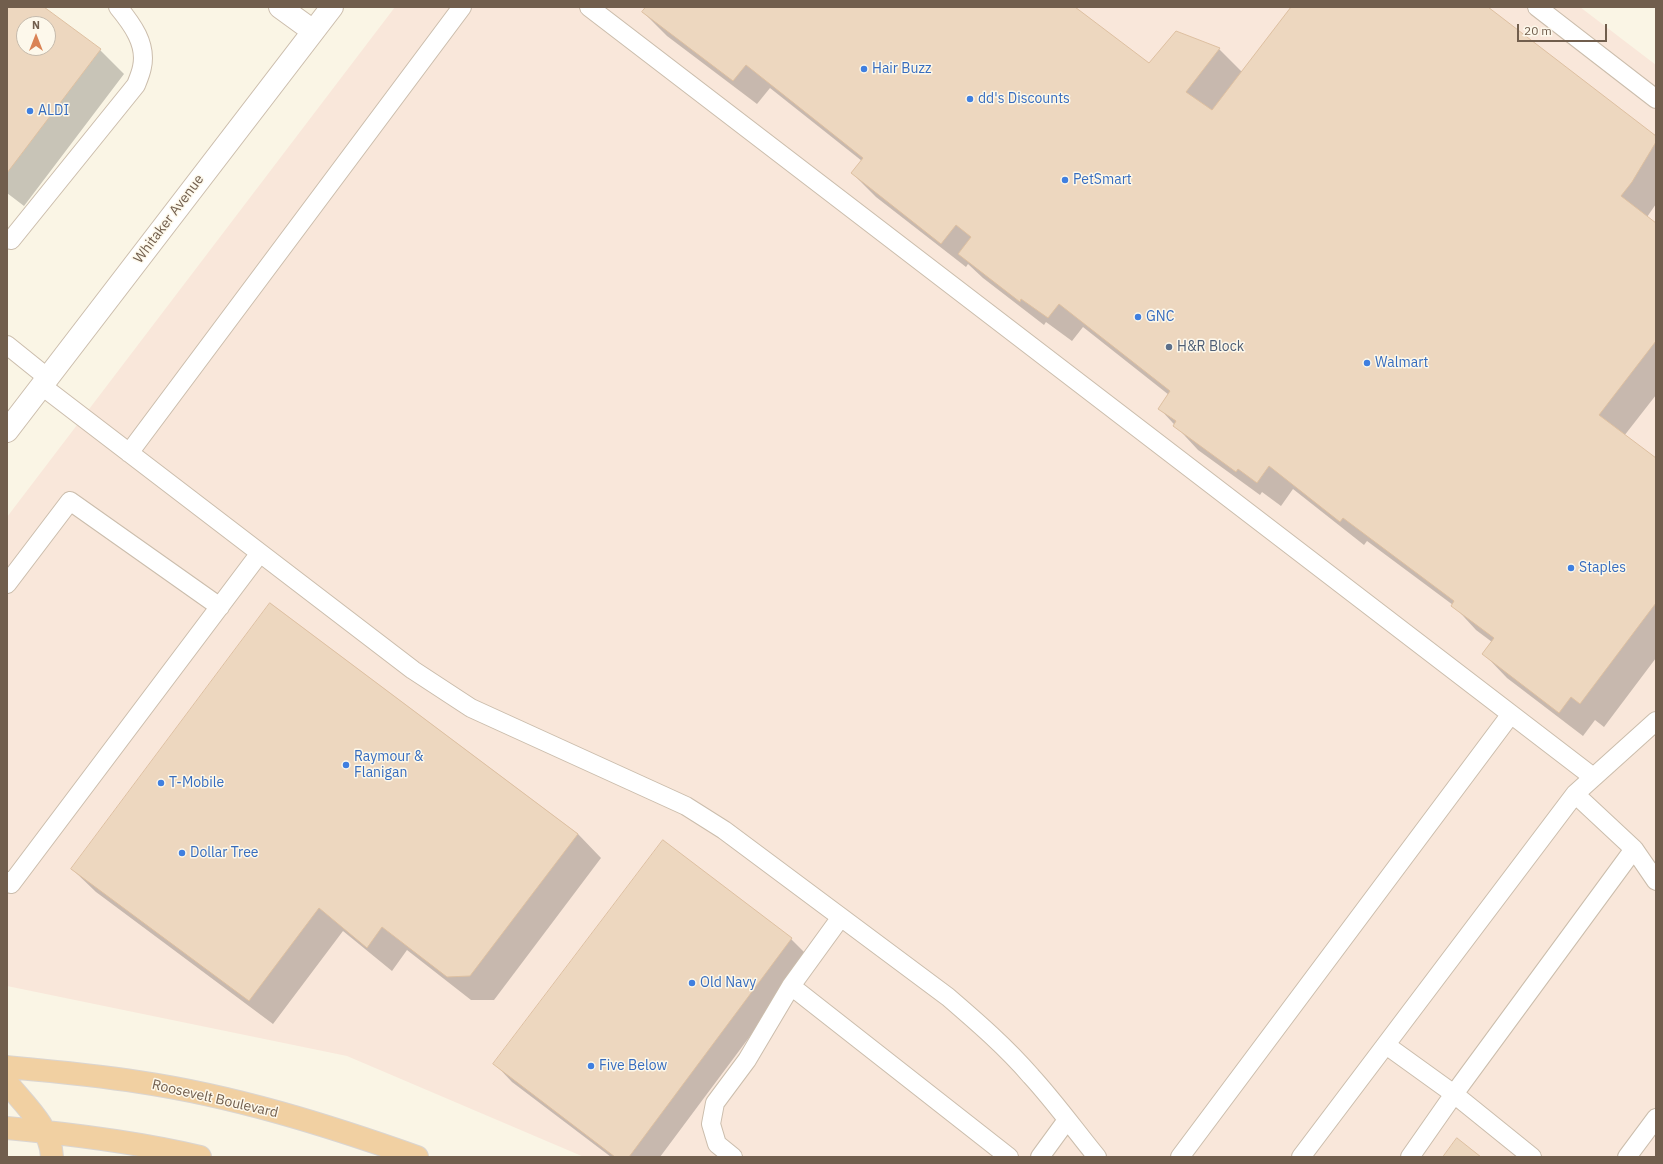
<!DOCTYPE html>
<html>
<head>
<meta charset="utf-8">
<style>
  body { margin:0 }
  #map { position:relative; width:1663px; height:1164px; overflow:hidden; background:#faf5e5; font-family:"IBM Plex Sans",sans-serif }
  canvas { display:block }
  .frame { position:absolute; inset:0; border:8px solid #715e4d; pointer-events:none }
  .north { position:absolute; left:16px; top:16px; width:40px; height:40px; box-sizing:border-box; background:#fdf8eb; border:1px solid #c5baac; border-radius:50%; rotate:0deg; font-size:11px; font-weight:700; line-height:16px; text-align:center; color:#715e4d }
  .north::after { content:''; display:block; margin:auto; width:14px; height:18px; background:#da8355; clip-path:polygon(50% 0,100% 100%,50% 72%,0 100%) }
  .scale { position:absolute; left:1517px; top:24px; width:90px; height:18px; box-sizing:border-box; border:2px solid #715e4d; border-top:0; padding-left:5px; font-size:12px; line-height:14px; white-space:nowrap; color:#715e4d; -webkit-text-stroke:3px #fdf8eb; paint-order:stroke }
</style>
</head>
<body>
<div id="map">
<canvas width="1663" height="1164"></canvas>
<div class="frame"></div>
<div class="north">N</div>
<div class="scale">20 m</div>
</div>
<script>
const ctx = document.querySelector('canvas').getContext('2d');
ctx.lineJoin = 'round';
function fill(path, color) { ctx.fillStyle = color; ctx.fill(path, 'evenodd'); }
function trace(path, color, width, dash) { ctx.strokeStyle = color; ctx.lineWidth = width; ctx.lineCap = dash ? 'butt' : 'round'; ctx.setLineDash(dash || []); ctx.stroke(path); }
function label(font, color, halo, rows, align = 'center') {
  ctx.font = font + ' "IBM Plex Sans",sans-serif'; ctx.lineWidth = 3; ctx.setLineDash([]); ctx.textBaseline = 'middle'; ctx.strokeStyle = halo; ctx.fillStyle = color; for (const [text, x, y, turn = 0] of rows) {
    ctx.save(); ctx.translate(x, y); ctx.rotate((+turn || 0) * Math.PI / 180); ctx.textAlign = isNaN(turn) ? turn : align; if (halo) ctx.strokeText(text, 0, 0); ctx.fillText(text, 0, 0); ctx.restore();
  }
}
const commercial = new Path2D(`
  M395,7H1580L1656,65V1157H584L347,1056L7,986V517Z`);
const shadow = new Path2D(`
  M7,7H42L100,50L124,74L24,206L7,193ZM24,24H48V48H24Z
  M647,7H1074L1149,65L1219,49L1242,72L1292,7H1486L1656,137V204L1647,217L1656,224V395L1624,436L1656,460V658L1604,727L1595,720L1583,736L1507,678L1484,654L1492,642L1476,630L1453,605L1367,541L1364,545L1293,489L1281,506L1262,492L1260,495L1198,450L1159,408L1169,395L1083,327L1072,341L1046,322L1044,325L983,278L968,264L966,267L876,197L852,173L862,161L770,88L757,104L667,36L643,12Z
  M271,604L578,834L601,858L494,1000H471L407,950L392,971L343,931L273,1024L96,892L72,869Z
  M791,939L809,957L660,1157H611L512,1082L494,1063Z`);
const building = new Path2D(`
  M7,7H44L101,49L7,173ZM24,24H48V48H24Z
  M646,7H1075L1149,63L1176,31L1220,48L1186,92L1212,110L1291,7H1488L1656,136V142L1632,182L1621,196L1656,223V341L1599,415L1656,458V603L1580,704L1571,697L1559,713L1482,654L1494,638L1451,606L1454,601L1343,518L1340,522L1269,466L1257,483L1238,469L1236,472L1173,426L1176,421L1158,409L1170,391L1059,304L1048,318L1021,299L1020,302L958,254L971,237L956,225L941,244L851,173L863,158L746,65L733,81L642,12Z
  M270,603L578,834L470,976L447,977L382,927L367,948L319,908L249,1001L71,869Z
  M663,840L792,938L629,1157H615L493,1064Z
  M1457,1138L1481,1157H1443Z`);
const service = new Path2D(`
  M589,7L1593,777
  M1537,7L1656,99
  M11,240L136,85C138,80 141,73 142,67C147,44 132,24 118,7
  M7,345L48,378
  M42,386L413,670L471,708L686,806L724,830L948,997C977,1022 1006,1047 1031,1076C1054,1101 1075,1130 1097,1157
  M129,453L462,7
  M7,584L70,501L220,607
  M1634,849L1656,881
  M7,881L11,884L260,553
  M791,986L1009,1157
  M1386,1045L1454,1094L1532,1157
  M733,1157L717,1144L711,1124L715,1103L747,1060L791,986L841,917
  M1040,1157L1067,1120
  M1180,1157L1511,714
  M1301,1157L1575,794L1656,721
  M1410,1157L1454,1094L1634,849L1575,794
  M1627,1157L1656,1118`);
const minor = new Path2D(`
  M280,7L313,31`);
const tertiary = new Path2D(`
  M7,431L332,7`);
const trunk = new Path2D(`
  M7,1067C51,1071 96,1075 139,1082C234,1096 327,1125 417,1157
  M7,1083C24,1104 51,1128 52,1157
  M7,1128C71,1134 137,1142 200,1157`);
const markers = [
  [864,69,4,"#3f7fe0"],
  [970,99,4,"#3f7fe0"],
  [30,111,4,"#3f7fe0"],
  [1065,180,4,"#3f7fe0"],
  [1138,317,4,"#3f7fe0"],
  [1169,347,4,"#5c6f8a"],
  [1367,363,4,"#3f7fe0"],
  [1571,568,4,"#3f7fe0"],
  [346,765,4,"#3f7fe0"],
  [161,783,4,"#3f7fe0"],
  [182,853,4,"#3f7fe0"],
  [692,983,4,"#3f7fe0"],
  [591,1066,4,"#3f7fe0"]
];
const shopNames = [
  ["Hair Buzz",872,69],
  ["dd's Discounts",978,99],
  ["ALDI",38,111],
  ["PetSmart",1073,180],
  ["GNC",1146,317],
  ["Walmart",1375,363],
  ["Staples",1579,568],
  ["Raymour &",354,757],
  ["Flanigan",354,773],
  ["T-Mobile",169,783],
  ["Dollar Tree",190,853],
  ["Old Navy",700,983],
  ["Five Below",599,1066]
];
const streetNames = [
  ["Whitaker Avenue",169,219,-53],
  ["Roosevelt Boulevard",215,1099,13]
];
const serviceNames = [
  ["H&R Block",1177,347]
];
fill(commercial, '#f9e7da');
fill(shadow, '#0003');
fill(building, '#edd7bf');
trace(building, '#dec0a1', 1);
trace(service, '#cbbdac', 20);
trace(minor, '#cbbdac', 24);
trace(tertiary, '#cbbdac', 24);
trace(trunk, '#dad5d1', 24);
trace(service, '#fff', 18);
trace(minor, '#fff', 22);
trace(tertiary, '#fff', 22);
trace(trunk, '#f1d0a2', 22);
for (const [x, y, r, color] of markers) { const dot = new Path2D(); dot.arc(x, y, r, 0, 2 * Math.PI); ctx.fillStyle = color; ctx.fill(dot); trace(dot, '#fdf8eb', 1.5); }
label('14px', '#366cbe', '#fdf8eb', shopNames, 'left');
label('14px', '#715e4d', '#fdf8eb', streetNames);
label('14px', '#4e5e75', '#fdf8eb', serviceNames, 'left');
</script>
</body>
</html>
